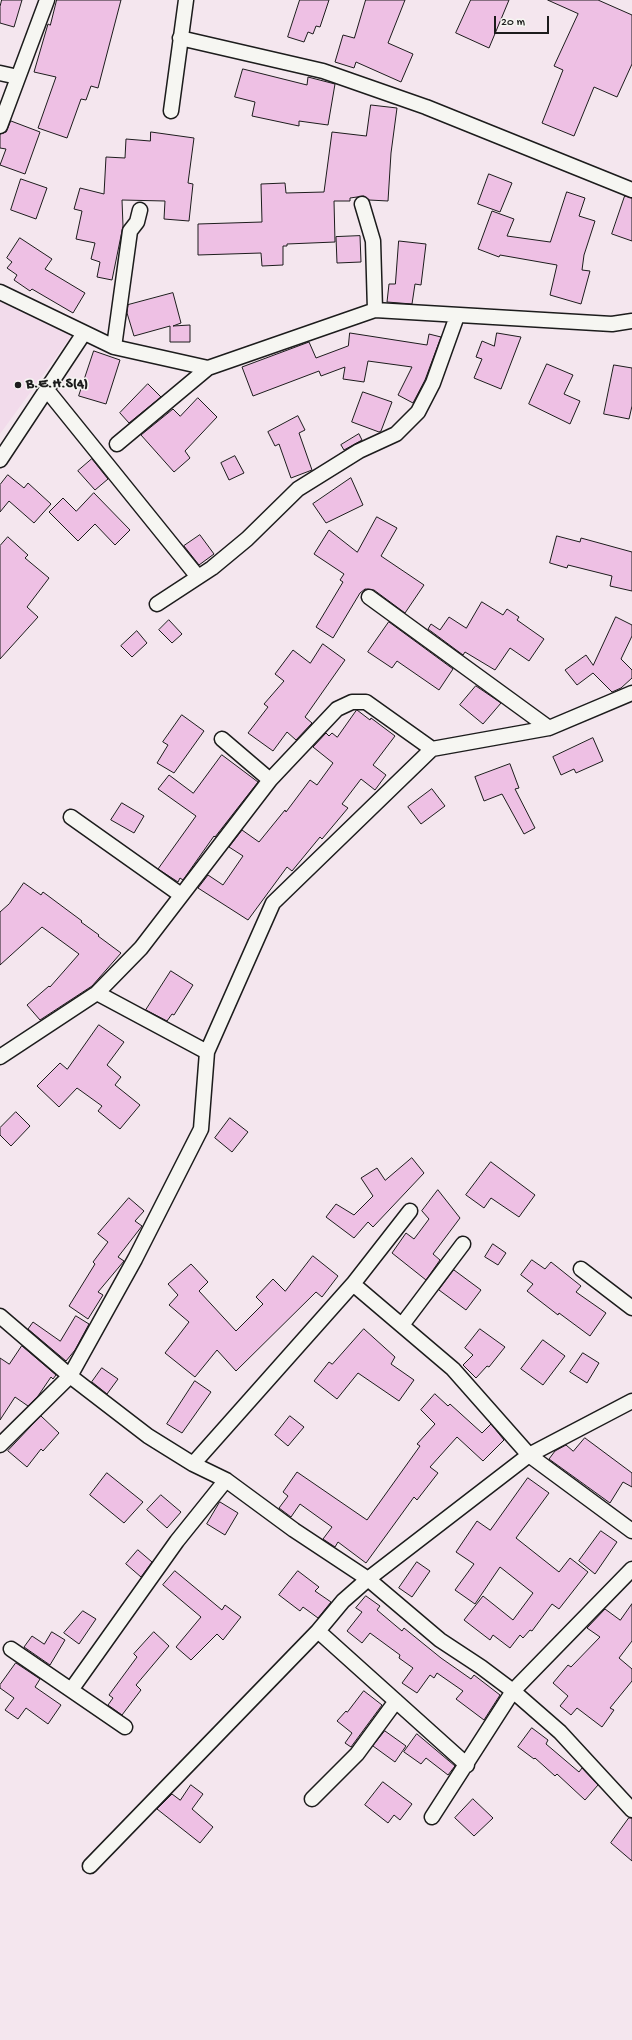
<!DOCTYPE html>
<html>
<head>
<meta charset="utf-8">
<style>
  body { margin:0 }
  #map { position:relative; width:632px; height:2040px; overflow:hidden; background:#f4e6ee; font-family:"Gochi Hand",sans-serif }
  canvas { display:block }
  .scale { position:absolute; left:494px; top:16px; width:55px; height:18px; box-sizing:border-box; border:2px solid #1c1c1c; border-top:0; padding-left:5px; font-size:12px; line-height:14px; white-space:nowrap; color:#1c1c1c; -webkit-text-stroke:3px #f6f6f2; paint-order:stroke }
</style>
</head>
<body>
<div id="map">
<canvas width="632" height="2040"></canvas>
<div class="scale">20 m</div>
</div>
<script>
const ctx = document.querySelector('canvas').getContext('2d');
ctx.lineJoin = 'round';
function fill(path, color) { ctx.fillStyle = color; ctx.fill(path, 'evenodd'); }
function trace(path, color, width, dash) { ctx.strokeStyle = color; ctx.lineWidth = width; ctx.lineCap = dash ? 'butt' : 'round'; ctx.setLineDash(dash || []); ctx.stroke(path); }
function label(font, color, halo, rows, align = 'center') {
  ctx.font = font + ' "Gochi Hand",sans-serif'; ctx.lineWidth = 3; ctx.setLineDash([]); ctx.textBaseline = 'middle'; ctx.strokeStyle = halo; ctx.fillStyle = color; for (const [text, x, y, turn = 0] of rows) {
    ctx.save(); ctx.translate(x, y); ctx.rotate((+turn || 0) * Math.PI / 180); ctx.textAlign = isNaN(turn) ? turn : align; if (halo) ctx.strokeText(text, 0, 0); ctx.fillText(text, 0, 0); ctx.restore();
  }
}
const built = new Path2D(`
  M0,297L72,335L0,434Z`);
const building = new Path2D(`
  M2,0H22L14,27L0,23V7Z
  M57,0H121L98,88L91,86L86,100L81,99L67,138L38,128L56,77L34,72L48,24L50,25Z
  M300,0H329L320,27L316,26L313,34L308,32L304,42L288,37Z
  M366,0H405L388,43L413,54L401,82L356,62L354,68L335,62L343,35L354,38Z
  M471,0H509L489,48L456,33Z
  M548,0H598L632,15V64L617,97L594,87L574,136L542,123L563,70L554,66L578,14Z
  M243,69L307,85L308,77L335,84L328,125L299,121V126L252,116L255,102L235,97Z
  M371,105L397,108L391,153L388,201L369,200L364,196L350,198V201H334L335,242L287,244V246H283V265L262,266L261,253L198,255V224L262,222L261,184L285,183L286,193L324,192L332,132L366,136Z
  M11,121L40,132L25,174L0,165L6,149L0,148V134L6,132Z
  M151,132L194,138L188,183L193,184L189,221L164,219L165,201L122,200L123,226L112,280L97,277L100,262L91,259L95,243L76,239L82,211L74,209L80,188L104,194L106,157L125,158L126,139L150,141Z
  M489,174L512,183L500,212L478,204Z
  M21,179L47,188L36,219L11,210Z
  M567,192L585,198L579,216L595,221L584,255L582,270L590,271L581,304L550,295L557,265L500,255L499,257L478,249L492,211L514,219L507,236L550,242Z
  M625,196L632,198V241L612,234Z
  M360,236L361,262L337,263L336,237Z
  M20,238L52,259L45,269L85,293L73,313L32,289L30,291L14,280L17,275L7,268L12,262L7,258Z
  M399,241L426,244L421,285L415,284L412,304L387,302L389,284H395Z
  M173,293L181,323L173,326L190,325V342H170V326L134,336L127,313L128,305Z
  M350,333L427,345L429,334L441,337L425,380L413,403L398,395L412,367L368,361L364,382L343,379L345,367L321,376L319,371L253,396L242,367L309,342L316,358L348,346Z
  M497,333L521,337L501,389L474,378L482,359L476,357L482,341L494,346Z
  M94,351L120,360L106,404L79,396Z
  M547,364L573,375L564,394L580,401L570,424L529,404Z
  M614,365L632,368V406L629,419L604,414Z
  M148,384L161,397L129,423L120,413Z
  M363,392L392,402L381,431L379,432L352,422Z
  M198,398L217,417L185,451L190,458L174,472L141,435L173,409L180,416Z
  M298,416L305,430L299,433L312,470L291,478L279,444L275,446L268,432Z
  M359,434L362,440L344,450L341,445Z
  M235,456L244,473L229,480L221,463Z
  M92,459L108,479L95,490L78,471Z
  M8,475L24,488L28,483L51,504L34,523L9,501L0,512V485Z
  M351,478L363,505L326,523L313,504Z
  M94,493L130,530L115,545L95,524L78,541L49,512L63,498L76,511Z
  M377,517L397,528L381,556L424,585L405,613L374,590L365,589L360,593L333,638L316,627L343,582L340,580L344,574L314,554L329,530L357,552Z
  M200,535L214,554L199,565L184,546Z
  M557,536L580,542L581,538L632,552V591L610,586L612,576L568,565L567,568L550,563Z
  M8,537L28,555L25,558L49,578L27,607L38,617L0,659V546Z
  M482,602L503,615L507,609L519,617L517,620L544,639L529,661L510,648L495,670L465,652L463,655L428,629L431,624L440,630L449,617L466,628Z
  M616,617L632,625V636L621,659L632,670V678L621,688L612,692L593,673L577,685L565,670L586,655L593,665Z
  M169,620L182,634L172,643L159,630Z
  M389,622L453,669L439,690L397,661L392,668L368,652Z
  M137,631L147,643L132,657L121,646Z
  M323,644L345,660L305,717L312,723L296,740L287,732L273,751L248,733L268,707L264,704L284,681L275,674L293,650L310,663Z
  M476,686L501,703L483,724L460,705Z
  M357,710L370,720L371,718L395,736L373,765L386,775L375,790L361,779L342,804L348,808L322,839L320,837L292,871L287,867L248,920L198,888L208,875L223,885L243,856L229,847L242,830L259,842L285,810L286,812L310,780L317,785L333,763L313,747L326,733L329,736L332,733L337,737Z
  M182,715L204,731L174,773L157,763L168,745L163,742Z
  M593,738L603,761L576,773L574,769L561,775L553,757Z
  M222,755L258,782L215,837L214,836L183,880L180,878L178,882L158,869L196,816L158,789L169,775L193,793Z
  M510,764L519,788L515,789L535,828L524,834L502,794L484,801L475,777Z
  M432,789L445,806L421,824L408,807Z
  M122,803L144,816L134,833L111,820Z
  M24,883L41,895L43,892L82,921L81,922L99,935L98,936L121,953L92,986L40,1020L27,1005L49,986L50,987L79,954L42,927L0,965V912L9,904Z
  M171,971L193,985L174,1015L172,1014L167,1021L146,1010Z
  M99,1025L124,1042L107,1065L121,1077L115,1085L140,1105L120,1129L98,1111L102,1106L77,1088L59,1107L37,1086L60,1063L67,1069Z
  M16,1112L30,1126L11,1146L0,1135V1128Z
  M230,1118L248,1132L232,1152L215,1138Z
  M412,1158L424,1173L373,1227L368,1222L354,1238L326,1217L336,1204L354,1215L373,1196L361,1178L377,1168L385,1180Z
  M491,1162L535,1195L519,1217L491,1198L484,1208L466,1195Z
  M438,1190L460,1218L433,1254L440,1260L426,1280L392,1253L406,1233L414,1239L429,1219L422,1211Z
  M129,1198L144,1211L135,1221L142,1226L118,1257L124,1261L98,1292L103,1295L88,1319L69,1306L95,1264L93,1262L108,1242L98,1234Z
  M493,1244L506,1253L498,1265L485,1257Z
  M313,1256L338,1276L322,1297L316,1292L236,1371L217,1350L195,1377L165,1353L189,1322L169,1305L178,1295L168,1284L191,1264L208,1282L199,1291L236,1331L263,1304L256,1297L273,1279L285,1291Z
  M532,1260L545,1269L551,1262L581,1286L576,1292L606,1313L590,1336L559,1313L558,1315L527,1291L533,1284L521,1275Z
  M454,1270L481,1290L466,1310L439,1290Z
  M76,1316L89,1324L75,1350L66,1361L28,1329L33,1322L60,1341Z
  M364,1329L395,1357L391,1364L414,1380L399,1401L358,1373L337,1399L314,1381L329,1362L332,1364Z
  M480,1329L505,1347L489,1367L487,1366L476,1378L463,1365L473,1355L465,1348Z
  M543,1340L565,1356L543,1385L521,1369Z
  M22,1346L56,1375L53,1379L51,1377L38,1396L28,1406L15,1397L0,1420V1358L9,1364Z
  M583,1353L599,1363L587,1383L570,1372Z
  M102,1368L118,1379L107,1394L92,1382Z
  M195,1381L211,1392L182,1433L167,1424Z
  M435,1394L448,1406L450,1404L482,1433L491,1424L504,1440L483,1461L457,1437L430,1467L438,1473L417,1500L414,1497L366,1563L338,1542L335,1547L323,1539L332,1527L300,1504L291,1517L279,1508L288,1496L283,1492L297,1472L367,1520L420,1446L417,1444L435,1424L421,1410Z
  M41,1416L59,1433L43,1451L41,1449L27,1467L8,1451Z
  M290,1416L304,1427L288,1446L275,1435Z
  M585,1438L632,1473V1487L623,1482L610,1503L549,1459L555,1451L566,1445L573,1451Z
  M107,1473L143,1502L124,1523L90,1495Z
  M528,1478L549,1493L516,1538L559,1572L570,1558L588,1572L559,1609L552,1604L532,1631L530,1630L523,1638L520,1635L510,1648L493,1635L490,1640L464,1620L483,1596L513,1620L533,1593L500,1567L475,1604L455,1590L474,1564L456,1552L477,1521L490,1530Z
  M161,1495L181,1512L167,1528L147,1510Z
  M220,1502L238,1513L225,1535L207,1524Z
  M601,1531L617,1542L595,1574L579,1561Z
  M138,1550L152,1562L141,1577L126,1564Z
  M417,1562L430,1571L412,1597L399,1588Z
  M175,1571L222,1610L225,1605L241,1617L223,1640L217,1634L191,1660L176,1647L201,1617L163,1585Z
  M298,1571L319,1587L315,1591L331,1602L318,1618L303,1607L300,1611L279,1595Z
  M366,1596L380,1606L377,1610L402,1631L404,1628L441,1658L471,1679L474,1675L500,1695L484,1720L456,1699L463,1691L437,1673L434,1678L430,1675L417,1693L402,1683L413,1668L399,1658L400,1655L370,1633L362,1643L347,1631L362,1612L356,1608Z
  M632,1604V1641L619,1658L632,1669V1681L610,1708L614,1710L602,1727L577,1708L571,1715L560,1706L568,1696L553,1683L568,1665L571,1667L600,1637L587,1628L605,1609L620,1620Z
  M83,1611L96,1619L79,1644L64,1633Z
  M52,1632L65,1640L50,1665L24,1647L32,1636L44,1644Z
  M154,1632L169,1646L136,1685L141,1690L122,1715L108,1705L113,1698L109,1695L137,1657L134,1654Z
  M16,1663L40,1679L35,1687L61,1705L48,1724L26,1708L18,1719L5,1710L14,1698L0,1688V1685Z
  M364,1691L382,1705L351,1747L345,1743L352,1733L337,1721L346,1711L347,1712Z
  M532,1728L548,1740L546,1744L579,1772L582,1768L598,1785L585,1800L557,1774L555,1776L535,1758L534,1759L518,1747Z
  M385,1731L406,1746L395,1762L373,1746Z
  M417,1734L455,1766L448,1775L426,1758L421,1764L404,1752Z
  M383,1782L412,1804L400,1820L394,1815L388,1823L365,1805Z
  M191,1785L203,1794L192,1809L213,1827L200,1843L157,1809L172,1794L180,1800Z
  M473,1799L493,1818L474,1836L455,1818Z
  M629,1818H632V1861L611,1843Z`);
const minor = new Path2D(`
  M180,38L323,71L426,107L632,190
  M0,73L18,77
  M171,111L186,0
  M0,126L47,0
  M362,204L373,241L375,310
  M0,292L114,347L208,368L375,310L612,324L632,321
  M114,347L130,231L137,222L140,210
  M47,390L198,577
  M117,444L208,368
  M0,460L84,333
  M369,597L549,728
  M157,604L212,568L247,539L298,489L359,451L396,434L418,412L433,383L457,316
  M222,739L270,780
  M71,817L181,895
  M97,993L207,1052
  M0,1057L97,993L141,948L270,780L337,709L352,702H366L432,749
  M581,1269L632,1308
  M353,1284L410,1211
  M0,1316L70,1376L148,1436L193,1464L226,1480L294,1530L368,1579L440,1640L481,1667L513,1691L560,1732L632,1810
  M402,1325L463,1244
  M0,1445L70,1376L135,1259L201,1129L207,1052L273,903L432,749L549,728L632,693
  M193,1464L353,1284L453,1369L529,1455L632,1531
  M11,1649L71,1690L177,1541L226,1480
  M71,1690L125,1727
  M467,1765L318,1631L343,1601L368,1579L529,1455L632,1401
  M312,1799L357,1754L396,1701
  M432,1817L513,1691L632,1569
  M90,1866L318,1631`);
const markers = [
  [18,385,4,"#1c1c1c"]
];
const poiNames = [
  ["B.E.H.S(4)",26,385]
];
fill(built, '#f2dbeb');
fill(building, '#eec0e4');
trace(building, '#1c1c1c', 1);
trace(minor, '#1c1c1c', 17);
trace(minor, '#f6f6f2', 14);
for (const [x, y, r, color] of markers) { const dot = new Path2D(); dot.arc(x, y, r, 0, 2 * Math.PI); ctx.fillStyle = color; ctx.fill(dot); trace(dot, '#f6f6f2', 1.5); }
label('bold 15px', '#1c1c1c', '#f6f6f2', poiNames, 'left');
</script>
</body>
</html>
